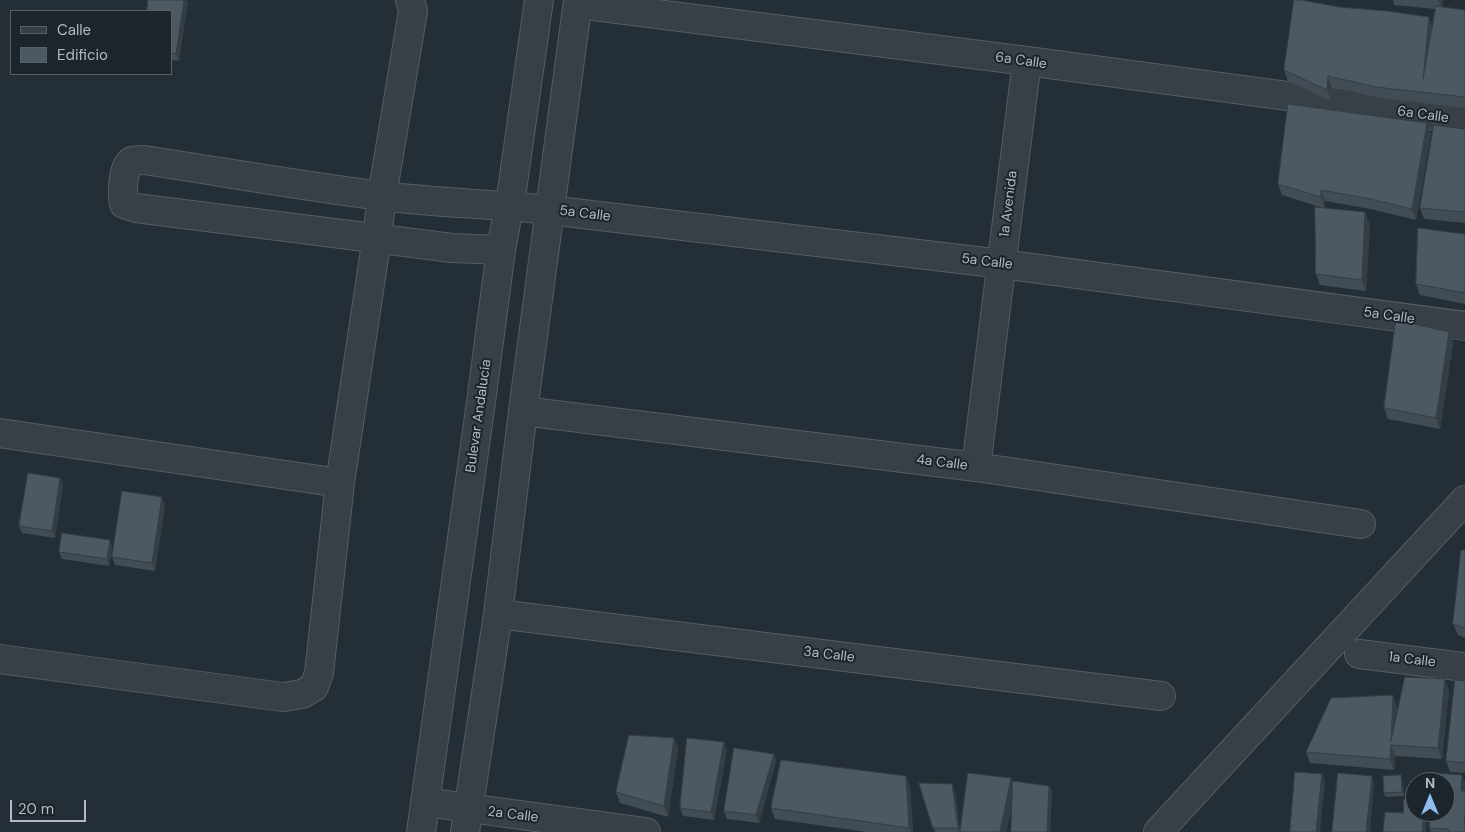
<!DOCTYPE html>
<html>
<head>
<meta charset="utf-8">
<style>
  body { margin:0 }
  #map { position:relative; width:1465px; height:832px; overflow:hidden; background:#232e37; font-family:"DM Sans",sans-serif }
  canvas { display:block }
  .legend { position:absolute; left:10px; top:10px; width:162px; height:65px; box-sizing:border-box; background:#1c242c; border:1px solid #586068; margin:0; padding:6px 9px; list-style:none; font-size:15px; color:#b2bac3 }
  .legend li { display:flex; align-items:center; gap:10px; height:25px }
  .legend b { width:25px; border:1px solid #586068 }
  .north { position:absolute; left:1405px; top:772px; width:50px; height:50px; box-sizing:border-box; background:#1c242c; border:1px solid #586068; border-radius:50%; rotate:0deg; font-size:14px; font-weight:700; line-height:20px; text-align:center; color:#b2bac3 }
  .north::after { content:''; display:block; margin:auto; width:18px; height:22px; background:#8ebcec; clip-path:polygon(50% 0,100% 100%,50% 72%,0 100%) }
  .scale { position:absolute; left:10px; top:800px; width:76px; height:22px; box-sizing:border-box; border:2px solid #b2bac3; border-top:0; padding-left:6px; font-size:15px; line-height:18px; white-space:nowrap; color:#b2bac3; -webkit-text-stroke:4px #1c242c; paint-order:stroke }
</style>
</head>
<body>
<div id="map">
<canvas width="1465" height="832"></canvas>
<ul class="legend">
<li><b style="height:6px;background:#373f47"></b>Calle</li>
<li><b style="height:14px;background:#4c5862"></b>Edificio</li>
</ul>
<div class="north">N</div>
<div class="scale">20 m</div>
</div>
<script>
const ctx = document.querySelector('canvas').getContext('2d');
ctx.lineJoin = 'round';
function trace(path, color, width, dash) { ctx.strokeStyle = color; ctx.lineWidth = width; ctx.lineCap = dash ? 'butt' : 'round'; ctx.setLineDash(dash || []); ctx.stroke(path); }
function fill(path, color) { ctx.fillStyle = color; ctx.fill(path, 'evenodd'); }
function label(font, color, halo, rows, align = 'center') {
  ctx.font = font + ' "DM Sans",sans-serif'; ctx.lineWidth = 4; ctx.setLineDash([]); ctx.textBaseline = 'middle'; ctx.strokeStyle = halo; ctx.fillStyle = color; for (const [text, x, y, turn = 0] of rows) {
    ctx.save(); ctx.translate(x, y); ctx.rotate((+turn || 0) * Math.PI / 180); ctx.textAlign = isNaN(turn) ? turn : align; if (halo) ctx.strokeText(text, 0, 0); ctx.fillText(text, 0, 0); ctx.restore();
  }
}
const minor = new Path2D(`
  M578,4L1027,61L1465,120
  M501,250L452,248L136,208L124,204C122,195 122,166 132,161C135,160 141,160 144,160C223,172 302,186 382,196C438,203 494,204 549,210L1002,264L1465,326
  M523,411L976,467L1361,524
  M0,433L340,483
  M976,467L1027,61
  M498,614L1161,696
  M1359,654L1465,667
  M0,659L283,697L302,694L314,687L319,673L340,483L377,237L382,196L413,11L410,0
  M425,802L646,832
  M421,832L481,402L501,250L512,190L539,0
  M465,832L498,614L523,411L578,0
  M1158,832L1465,500`);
const wall = new Path2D(`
  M1393,0H1443L1442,7L1465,10V108L1380,98L1332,87L1331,101L1288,81L1284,70L1339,7L1429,17L1432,26L1435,9L1394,5Z
  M188,1L179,61L171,60V11Z
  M1465,129V223L1424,219L1420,208Z
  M1431,134L1416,220L1370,209L1325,201V208L1370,224L1366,291L1320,285L1316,274L1323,208L1282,195L1278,184Z
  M1465,234V304L1420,295L1416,284Z
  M1449,332L1453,343L1440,429L1388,419L1384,408Z
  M63,485L55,538L22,533L19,526Z
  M165,505L155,571L115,565L112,557Z
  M110,540L112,548L109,566L62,559L59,552Z
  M1465,550V638L1458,635L1453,624Z
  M1465,681V773L1450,772L1446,761Z
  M1449,690L1442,759L1395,756L1394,770L1310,763L1306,752L1397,706L1396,717Z
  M674,738L678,749L668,817L620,803L616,792Z
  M727,750L714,820L683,816L680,808Z
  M774,754L776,761L759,823L727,819L724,811Z
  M1462,775L1465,783L1464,791L1465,832H1431L1429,828Z
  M906,776L910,787L913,832H867L775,819L771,808Z
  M1402,779L1404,796L1385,797L1384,793Z
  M1013,781L1049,786L1052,793L1050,832H1011L1012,807L1006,832H935L919,783L952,784L955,792L960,831Z`);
const shadedWall = new Path2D(`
  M184,0L188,1L179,61L176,54Z
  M1438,0H1443L1442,10Z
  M1429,17L1433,28L1423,79Z
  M1328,76L1332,87L1331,101L1327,90Z
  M1427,123L1431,134L1416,220L1412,209Z
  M1321,190L1325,201V208L1321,197Z
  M1365,212L1370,224L1366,291L1362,280Z
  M1449,332L1453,343L1440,429L1436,418Z
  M60,478L63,485L55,538L52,531Z
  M162,497L165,505L155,571L152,563Z
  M110,540L112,548L109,566L107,559Z
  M1445,679L1449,690L1442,759L1438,748Z
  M1393,695L1397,706L1396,745L1391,741Z
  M674,738L678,749L668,817L664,806Z
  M724,742L727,750L714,820L711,812Z
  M1391,745L1395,756L1394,770L1390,759Z
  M774,754L776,761L759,823L756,815Z
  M1322,774L1325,782L1320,832H1316Z
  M1401,775L1402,779L1404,796L1402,792Z
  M1462,775L1465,783L1464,798L1461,791Z
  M906,776L910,787L913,832H911L909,828Z
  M1372,776L1374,784L1370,832H1366Z
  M1011,778L1015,789L1006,832H1000Z
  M952,784L955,792L960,832H959L958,828Z
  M1049,786L1052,793L1050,832H1047Z
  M1424,812H1427L1426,832H1422Z`);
const building = new Path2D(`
  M148,0H184L176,54L171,53V11H147Z
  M1294,0H1301L1339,7L1387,11L1429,17L1423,79L1436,6L1465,10V97L1376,87L1328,76L1327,90L1284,70Z
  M1288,104L1427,123L1412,209L1366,198L1321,190V197L1278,184Z
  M1434,125L1465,129V212L1420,208Z
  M1315,207L1365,212L1362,280L1316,274Z
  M1418,228L1465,234V293L1416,284Z
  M1396,320L1449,332L1436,418L1384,408Z
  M28,473L60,478L52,531L19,526Z
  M122,491L162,497L152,563L112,557Z
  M62,533L110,540L107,559L59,552Z
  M1461,550H1465V628L1453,624Z
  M1405,677L1445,679L1438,748L1391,745L1390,759L1306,752L1331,698L1393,695L1391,741Z
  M1455,680L1465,681V763L1446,761Z
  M629,735L674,738L664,806L616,792Z
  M687,738L724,742L711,812L680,808Z
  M734,748L774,754L756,815L724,811Z
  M781,760L906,776L909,828L771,808Z
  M1295,772L1322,774L1316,832H1290Z
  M968,773L1011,778L1000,832H960Z
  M1338,773L1372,776L1366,832H1332Z
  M1434,773L1462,775L1461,791H1465V815L1464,825H1465V832H1449V829L1429,828L1431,812H1445V782H1433Z
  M1401,775L1402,792L1384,793L1383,776Z
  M1013,781L1049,786L1047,832H1011Z
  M919,783L952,784L958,828H933Z
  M1404,799L1415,800V812H1424L1422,832H1383L1385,812L1403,813Z`);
const streetNames = [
  ["6a Calle",1021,61,8],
  ["6a Calle",1423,115,8],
  ["1a Avenida",1009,204,-83],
  ["5a Calle",585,214,7],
  ["5a Calle",987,262,7],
  ["5a Calle",1389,316,8],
  ["Bulevar Andalucía",479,416,-82],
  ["4a Calle",942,463,7],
  ["3a Calle",829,655,7],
  ["1a Calle",1412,660,7],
  ["2a Calle",513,815,7]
];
trace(minor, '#555d65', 30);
trace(minor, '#373f47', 28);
fill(wall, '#414c54');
fill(shadedWall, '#353e45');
fill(building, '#4c5862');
trace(building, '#353e45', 1);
label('14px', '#b2bac3', '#1c242c', streetNames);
</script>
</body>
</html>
